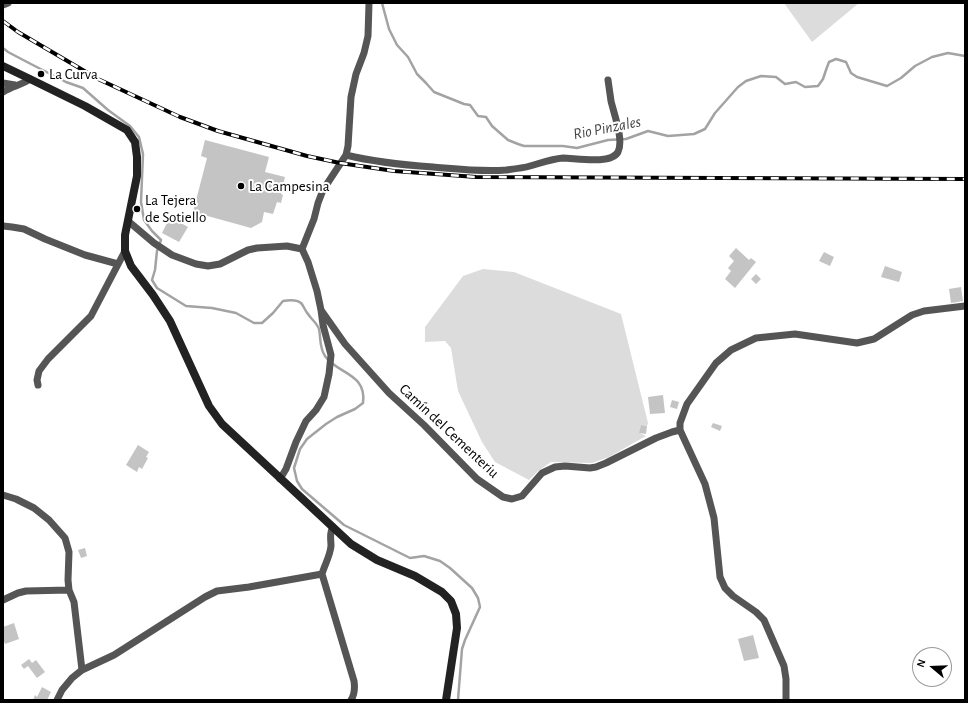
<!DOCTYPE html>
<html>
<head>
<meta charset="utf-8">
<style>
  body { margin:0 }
  #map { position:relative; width:968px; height:703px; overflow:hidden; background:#fff; font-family:"Alegreya Sans",sans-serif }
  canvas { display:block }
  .frame { position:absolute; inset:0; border:4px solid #000; pointer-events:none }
  .north { position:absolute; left:912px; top:647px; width:40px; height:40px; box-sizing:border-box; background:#fff; border:1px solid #999; border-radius:50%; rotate:289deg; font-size:11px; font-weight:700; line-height:16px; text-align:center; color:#000 }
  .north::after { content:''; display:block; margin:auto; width:14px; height:18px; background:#000; clip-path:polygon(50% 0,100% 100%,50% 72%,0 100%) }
</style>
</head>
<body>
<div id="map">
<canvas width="968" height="703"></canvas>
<div class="frame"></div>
<div class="north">N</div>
</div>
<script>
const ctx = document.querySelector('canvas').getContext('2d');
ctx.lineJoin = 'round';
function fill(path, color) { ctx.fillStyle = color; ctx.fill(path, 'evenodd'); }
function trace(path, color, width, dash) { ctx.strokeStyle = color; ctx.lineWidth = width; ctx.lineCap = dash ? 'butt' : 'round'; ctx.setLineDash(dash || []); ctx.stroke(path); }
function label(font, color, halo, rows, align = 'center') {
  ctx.font = font + ' "Alegreya Sans",sans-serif'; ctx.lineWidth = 4; ctx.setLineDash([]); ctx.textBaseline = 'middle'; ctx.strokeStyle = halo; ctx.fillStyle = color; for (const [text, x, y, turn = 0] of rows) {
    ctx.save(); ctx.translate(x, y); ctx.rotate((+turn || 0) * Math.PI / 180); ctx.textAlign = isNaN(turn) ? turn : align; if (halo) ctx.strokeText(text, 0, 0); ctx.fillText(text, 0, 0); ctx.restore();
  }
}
const green = new Path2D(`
  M784,3H859L812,42Z
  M483,269L514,272L621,314L648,423L647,426L641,425L640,433L646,436L609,457L592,463L551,462L538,471L529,480L495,462L482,442L458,391L451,348L445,341L425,342V327L463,276Z`);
const stream = new Path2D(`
  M382,3L389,29L397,45L408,57L417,74L426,83L434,92L464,104L470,105L478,116L486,117L492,126L508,140L518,144L524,146H563L577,148L608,140L626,139L648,131L668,136L694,134L705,129L715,113L738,87L746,81L761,76L776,77L785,84L796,82L805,87L818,86L823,79L826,70L829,62L836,59L846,62L851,73L857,77L887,86L901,78L915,66L932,57L948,53L965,56
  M3,48L8,52L27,62L66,82L83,88L108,110L130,126L139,137L143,154L141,202L144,220L152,231L161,240L157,251L155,270L152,280L157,288L186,306L212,308L236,313L254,323H262L273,313L283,301C289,300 296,299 301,303C304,306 305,311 308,314C311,319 317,323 319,329C321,338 319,347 325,356C337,374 367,373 363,403L355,409L337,417L326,424L307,439L300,449L294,468L297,481L302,489L344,525L410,558L424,556L440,561L450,568L472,588L478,598L480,607L465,640L462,649L458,700`);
const building = new Path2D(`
  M205,140L269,157L265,172L285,177L281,194L283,195L281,203L277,202L273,214L264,212L262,222L251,228L193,212L207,158L201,156Z
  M170,217L188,227L179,242L162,233Z
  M736,248L749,260L751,258L756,262L735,288L725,279L731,271L728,268L734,261L729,256Z
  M824,252L834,257L830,266L819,261Z
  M885,266L902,272L899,282L881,277Z
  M756,274L761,279L756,284L751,279Z
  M961,287L963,301L951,303L949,289Z
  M663,395L665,413L650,414L648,397Z
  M672,400L679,402L677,409L670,407Z
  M713,423L722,426L720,431L711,427Z
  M641,425L647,426L646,434L639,433Z
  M138,445L149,452L146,457L148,458L142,469L139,467L137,472L126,465Z
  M85,548L87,556L81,558L78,550Z
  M14,623L19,639L5,644L3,639V627Z
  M753,635L759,658L744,661L738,639Z
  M29,659L32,663L36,660L45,672L37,678L28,666L24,669L21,665Z
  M42,687L51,692L47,700H33L35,695L37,697Z`);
const street = new Path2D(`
  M3,5L8,3
  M3,83L15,85
  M3,92C12,86 22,85 30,79
  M346,155C374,162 404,165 433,167C457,169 482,172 506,170C514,169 523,168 530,166C541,163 551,159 563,158C575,158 611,165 618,152C624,140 614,114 611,101C610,94 609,87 608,80
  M128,221L154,243L172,255L196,264L208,266L220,264L248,250L257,248L287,246L302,249
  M3,226L12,227L24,229L45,239L85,255L118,264
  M302,249L314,219L318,203L323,190L346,155L348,146L351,97L356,74L364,53L368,36L369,3
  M321,310L345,344L389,393L424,425L477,479L503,497L512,499L522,496L542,473L555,467L565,466L590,468L596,467L606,463L656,438L672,432L680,430
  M38,385L37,380L39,371L48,359L91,316L125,251
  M280,479L286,469L296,442L306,421L316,410L324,397L329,374L331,355L323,325L321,310L317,291L308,262L302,249
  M3,495L16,499L34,508L49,520L65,538L69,552L68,580L69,590
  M333,527C329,533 331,539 331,546C330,556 325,564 322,574L354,681C355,688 355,694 351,700
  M3,600L18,593L26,591L69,590L74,602L82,670
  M57,700L62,690L72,678L82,670L114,655L205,597L217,591L249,587L322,574
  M786,700V679L784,666L764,620L756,612L733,596L725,588L720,577L714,518L705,484L686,443L680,430V423L687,404L716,363L731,350L756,338L795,334L857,343L874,339L912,315L924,311L965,306`);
const secondary = new Path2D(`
  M3,66L30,79L85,106L127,130L135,142L137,157V176L125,235V251L131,266L153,295L170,321L209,406L222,424L351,544L377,560L415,576L442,592L451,601L456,614L457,628L446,700`);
const rail = new Path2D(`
  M3,21L18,32L98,79L180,117L218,131L307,156L340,163L394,171L476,177L965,179`);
const markers = [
  [41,74,4,"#000"],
  [241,186,4,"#000"],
  [137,209,4,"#000"]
];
const poiNames = [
  ["La Curva",49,74],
  ["La Campesina",249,186],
  ["La Tejera",145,200],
  ["de Sotiello",145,217]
];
const streetNames = [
  ["Camín del Cementeriu",449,431,43]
];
const waterNames = [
  ["Rio Pinzales",607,128,-11]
];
fill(green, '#dcdcdc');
trace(stream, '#a3a3a3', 2.5);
fill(building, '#c4c4c4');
trace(street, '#555', 7);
trace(secondary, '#222', 8);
trace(rail, '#000', 4);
trace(rail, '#fff', 2.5, [8]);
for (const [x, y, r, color] of markers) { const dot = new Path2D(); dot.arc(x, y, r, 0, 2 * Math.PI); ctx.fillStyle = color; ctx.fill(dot); trace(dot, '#fff', 1.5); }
label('15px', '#000', '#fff', poiNames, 'left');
label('15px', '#000', '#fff', streetNames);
label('italic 16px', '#444', '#fff', waterNames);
</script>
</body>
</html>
